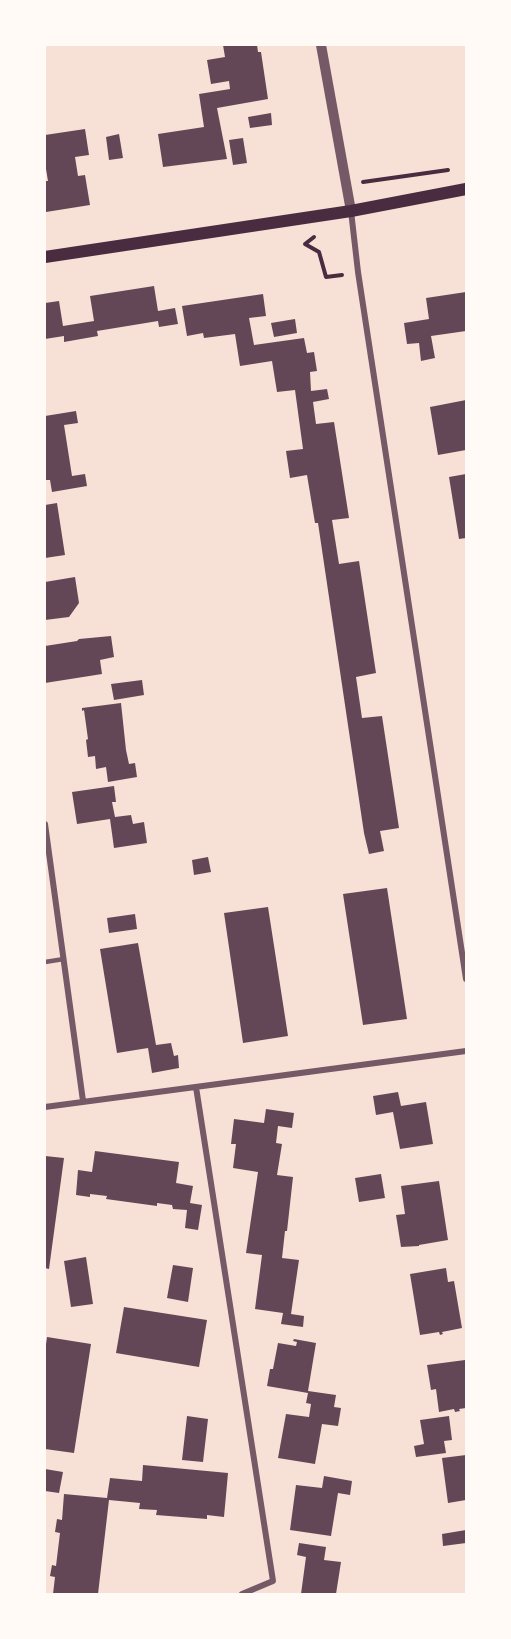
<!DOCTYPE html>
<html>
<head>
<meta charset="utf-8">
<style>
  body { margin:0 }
  #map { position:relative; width:511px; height:1639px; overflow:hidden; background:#f7e1d7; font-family:Figtree,sans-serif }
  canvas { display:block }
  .frame { position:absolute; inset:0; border:46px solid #fffaf5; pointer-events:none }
</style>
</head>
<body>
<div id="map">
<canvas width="511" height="1639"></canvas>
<div class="frame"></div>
</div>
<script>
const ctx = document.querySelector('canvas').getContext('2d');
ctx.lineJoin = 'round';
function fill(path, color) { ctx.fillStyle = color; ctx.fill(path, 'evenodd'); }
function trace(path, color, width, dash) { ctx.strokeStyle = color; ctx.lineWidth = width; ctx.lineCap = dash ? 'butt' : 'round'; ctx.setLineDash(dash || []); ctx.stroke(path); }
const building = new Path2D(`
  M223,45H257L258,52H261L268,99L217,108L227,159L163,167L158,134L204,127L199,94L230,89L229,81L211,84L207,60L225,57Z
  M271,113L272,125L250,128L248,117Z
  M85,129L89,155L75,157L78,176L85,175L90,205L46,212L45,181H48L45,163V135Z
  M119,134L123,158L109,160L106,137Z
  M243,138L247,163L233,165L229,140Z
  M154,286L158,311L175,308L178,324L159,327L158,321L97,331L98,336L64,342V336L45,339V303L59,301L63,326L94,321L90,296Z
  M466,292V331L431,336L435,358L421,361L419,343L407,344L404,323L429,319L426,298Z
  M263,294L266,316L249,318L254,345L304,338L307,353L314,352L317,371L310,372L311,391L327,389L329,399L313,402L316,424L334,422L349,518L332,520L339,564L359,561L376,673L356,677L362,718L382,716L399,828L380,831L384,851L369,854L364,833L318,523H315L307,475L290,478L286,451L303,449L295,390L277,392L272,361L240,366L235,334L204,338L203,333L187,336L182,306Z
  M295,319L297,333L274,337L271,323Z
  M466,400V450L438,455L430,407Z
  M76,411L78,423L64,425L72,476L85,474L87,486L52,492L50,480H45V416Z
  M466,474V538L459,539L449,477Z
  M57,503L65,555L45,558V505Z
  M75,577L79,603L69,617L45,620V582Z
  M111,636L114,657L100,660L102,674L45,683V646L77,641L79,639Z
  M142,680L144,695L114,700L111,684Z
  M121,703L126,750L129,764L135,763L137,777L108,782L106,767L96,769L95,756L88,757L86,740L88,739L84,710L82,711V708Z
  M114,786L116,802H112L115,817L131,815L133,824L144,822L147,843L114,848L110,819L77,824L72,792Z
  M208,857L211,872L194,875L192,860Z
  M387,888L407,1019L363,1025L343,894Z
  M268,907L288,1036L243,1043L224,913Z
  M135,914L137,929L109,933L107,918Z
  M138,943L156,1045L171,1043L174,1056L178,1055L179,1068L152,1073L148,1048L117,1053L100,949Z
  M398,1092L401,1106L426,1102L433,1144L400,1149L393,1112L376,1115L373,1096Z
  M266,1109L294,1113L292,1128L278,1126L276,1143L282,1144L277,1175L293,1177L287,1231H285L282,1258L299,1260L291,1314L304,1316L303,1327L281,1324L283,1313L255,1309L262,1255L246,1253L258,1172L233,1168L236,1144H231L234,1119L264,1123Z
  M95,1151L179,1162L176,1183L193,1186L190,1203L202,1205L198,1230L185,1228L187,1210L173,1209L172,1205L157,1203V1206L106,1199L107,1196L90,1194V1197L76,1195L78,1170L92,1172Z
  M45,1156L64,1158L49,1269L45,1268Z
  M381,1174L385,1198L359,1202L355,1178Z
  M439,1181L448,1240L419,1245V1246L401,1247L396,1215L405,1214L401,1186Z
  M86,1257L93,1304L71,1307L64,1261Z
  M173,1265L193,1268L188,1302L167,1298Z
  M446,1268L448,1282L454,1281L462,1328L442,1332L443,1334L440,1335L439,1332L420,1335L410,1274Z
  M124,1307L207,1320L199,1367L116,1353Z
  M47,1337L91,1344L74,1453L45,1449V1351Z
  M294,1339L316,1343L308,1391L336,1395L334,1407L341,1408L338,1426L322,1424L315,1464L278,1458L286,1414L309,1417L311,1404L306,1403L308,1393L267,1386L270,1369H273L278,1343L296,1346L297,1342L293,1341Z
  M465,1360L466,1408L459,1409L460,1411L455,1412L454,1409L439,1412L436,1389L431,1390L427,1365Z
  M187,1416L208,1419L203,1462L182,1460Z
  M449,1416L452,1440L444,1441L446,1453L416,1457L414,1446L424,1444L420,1420Z
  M466,1455V1500L448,1503L442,1458Z
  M143,1465L228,1473L224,1517L207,1515V1519L156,1515L157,1510L139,1509L140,1503L109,1500L98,1594H53L55,1577L50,1576L52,1565L56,1566L60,1533L55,1532L57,1519L62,1520L64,1494L107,1498L110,1478L142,1481Z
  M45,1469L63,1472L59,1493L45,1491Z
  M324,1476L352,1481L350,1495L338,1493L331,1536L290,1530L296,1485L322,1488Z
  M466,1530V1543L443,1546L442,1534Z
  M299,1543L326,1547L324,1560L341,1562L336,1594H301L306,1557L297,1555Z`);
const path = new Path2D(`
  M363,182L448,170
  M314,237L305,244L319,252L326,277L342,275`);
const service = new Path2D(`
  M45,962L64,959`);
const minor = new Path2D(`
  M351,211L358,272L466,979
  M45,824L83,1101
  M196,1087L273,1581L242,1594
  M45,1107L466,1051`);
const tertiary = new Path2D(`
  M321,45L351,211`);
const secondary = new Path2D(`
  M45,257L351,211L466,189`);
fill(building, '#644757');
trace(path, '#4a2c40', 4);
trace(service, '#755966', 4.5);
trace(minor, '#755966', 6);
trace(tertiary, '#755966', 10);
trace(secondary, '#4a2c40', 12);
</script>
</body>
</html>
